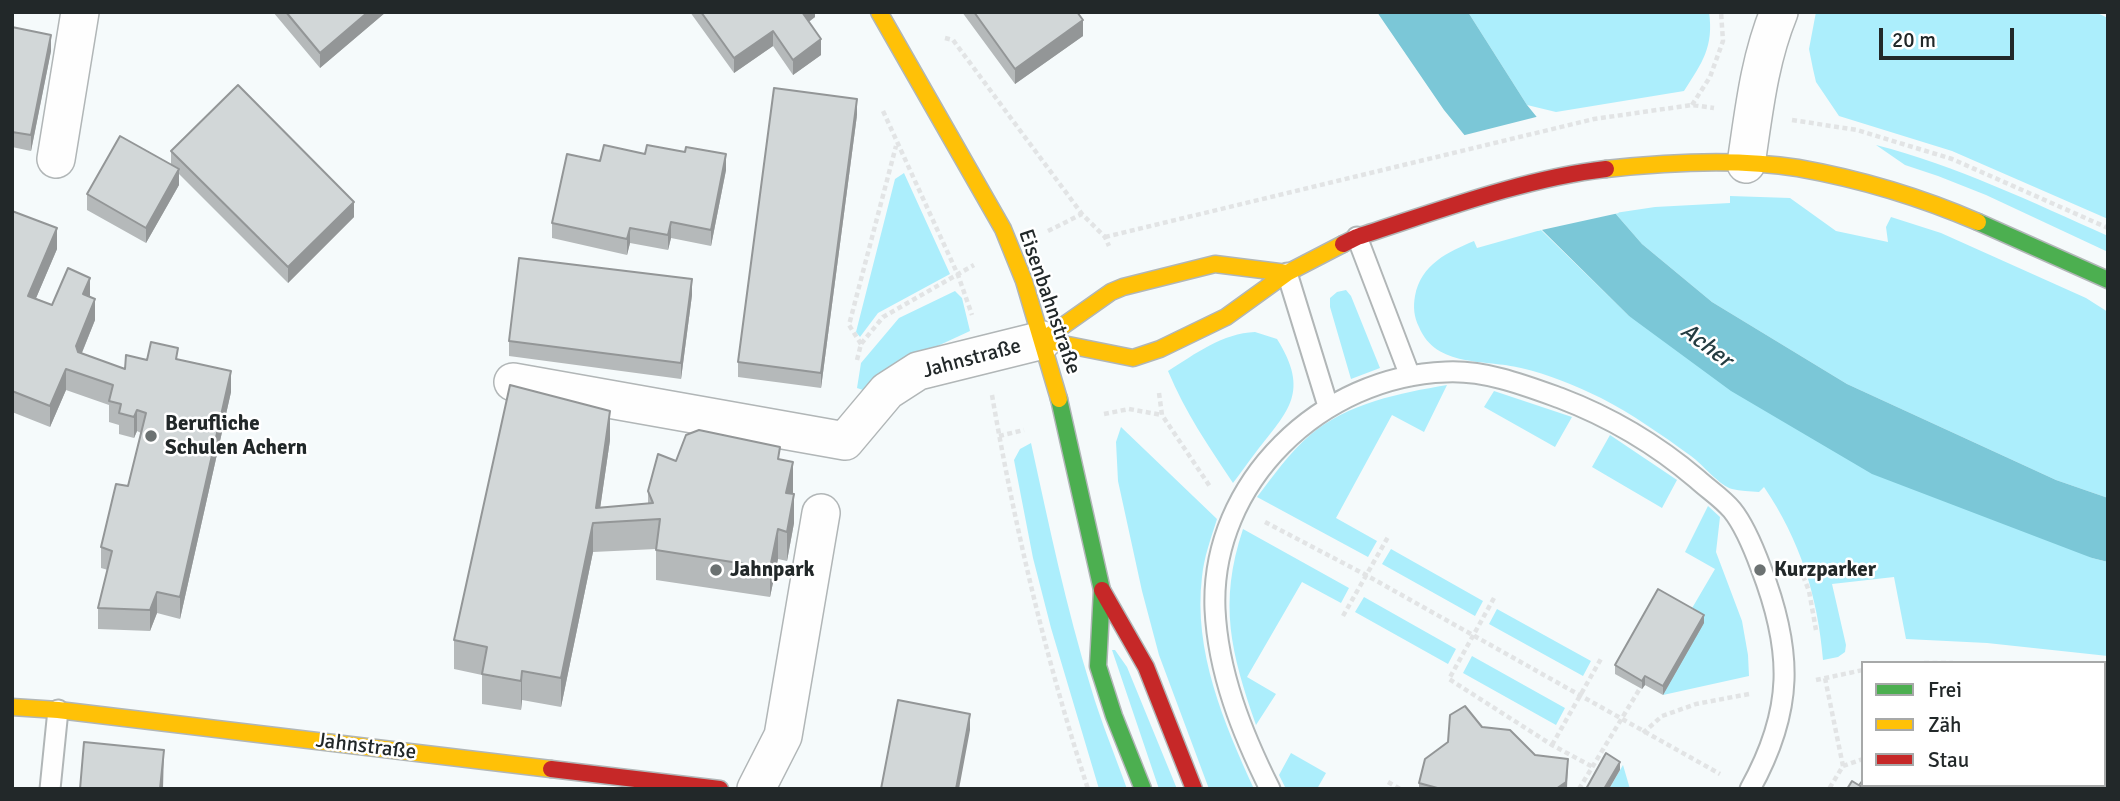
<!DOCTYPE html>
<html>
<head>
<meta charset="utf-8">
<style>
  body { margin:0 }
  #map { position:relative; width:2120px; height:801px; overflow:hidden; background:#f5fafb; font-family:Signika,sans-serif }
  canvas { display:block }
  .frame { position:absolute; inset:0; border:14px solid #222829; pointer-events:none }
  .legend { position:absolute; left:1861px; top:661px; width:245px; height:126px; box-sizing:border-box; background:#fff; border:2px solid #a7a9a9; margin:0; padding:9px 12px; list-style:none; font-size:21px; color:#222829 }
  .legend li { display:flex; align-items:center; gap:14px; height:35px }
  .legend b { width:35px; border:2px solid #a7a9a9 }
  .scale { position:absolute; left:1879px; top:28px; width:135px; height:32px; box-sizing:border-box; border:4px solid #222829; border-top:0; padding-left:9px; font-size:21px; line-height:24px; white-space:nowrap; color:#222829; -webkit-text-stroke:5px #fff; paint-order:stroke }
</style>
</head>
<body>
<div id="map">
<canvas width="2120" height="801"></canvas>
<div class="frame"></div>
<ul class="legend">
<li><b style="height:9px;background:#4caf50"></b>Frei</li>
<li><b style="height:9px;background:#ffc107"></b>Zäh</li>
<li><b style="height:9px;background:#c62828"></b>Stau</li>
</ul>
<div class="scale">20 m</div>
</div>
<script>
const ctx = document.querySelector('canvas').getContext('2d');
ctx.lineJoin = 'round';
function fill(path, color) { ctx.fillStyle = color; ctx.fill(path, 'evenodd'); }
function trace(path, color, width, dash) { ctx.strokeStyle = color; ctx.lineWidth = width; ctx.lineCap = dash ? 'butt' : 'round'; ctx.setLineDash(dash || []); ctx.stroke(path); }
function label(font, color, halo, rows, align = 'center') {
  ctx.font = font + ' Signika,sans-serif'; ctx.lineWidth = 5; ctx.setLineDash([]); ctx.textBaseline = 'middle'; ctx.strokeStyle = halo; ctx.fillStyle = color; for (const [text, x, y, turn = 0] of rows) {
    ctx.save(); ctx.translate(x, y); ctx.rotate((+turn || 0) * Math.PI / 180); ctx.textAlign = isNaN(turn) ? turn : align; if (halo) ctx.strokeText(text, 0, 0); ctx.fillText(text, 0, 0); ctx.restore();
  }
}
const green = new Path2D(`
  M1468,12H1709C1714,47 1702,63 1684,91L1556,112L1527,105Z
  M1816,12H2095L2108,18V219L1952,151L1839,116L1816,82L1813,69L1809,49Z
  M1876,145C1957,166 2032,202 2108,236V252L1986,195L1938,176L1905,165Z
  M904,173L950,274L878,313L860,337L856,332L895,179Z
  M1730,196L1790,198L1836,231L1888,242L1886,227L1891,217L1941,233L2086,298L2108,312V498L2056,480L1847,384L1712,302L1642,244L1615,213L1655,207L1730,203Z
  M1541,230L1629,316L2092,558L2108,562V656L1987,643L1906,639L1894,577L1832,584L1846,645L1845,652L1838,657L1823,660C1818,597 1800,540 1764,487L1759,492C1750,491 1740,491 1732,489C1720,486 1702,464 1691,456C1662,435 1632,414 1601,398C1576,386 1548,374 1521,368C1485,359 1436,368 1419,327C1414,317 1413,307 1415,296C1421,264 1448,252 1474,241L1477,248Z
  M1346,290L1351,296L1380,368L1351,379L1330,307V298L1337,292Z
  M955,291L962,298L970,331L905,361L866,391L857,388L861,363L899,318Z
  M1255,332L1277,339C1310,392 1289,410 1256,452C1248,462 1241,473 1233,483C1209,447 1185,412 1168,371C1195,354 1223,333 1255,332Z
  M1447,385L1424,432L1392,415L1336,518L1377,541L1368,557L1257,497C1274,475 1289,453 1310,435C1348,403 1400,393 1447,385Z
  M1494,391L1572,417L1555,447L1484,407Z
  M1121,427L1217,519C1211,538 1204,557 1202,577C1193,651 1224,723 1254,789H1209L1159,655L1142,591L1118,481L1116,442Z
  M1610,435L1677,480L1662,508L1592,467Z
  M1031,443C1049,525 1066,607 1091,688C1101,722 1115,755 1127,789H1099L1051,628L1033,558L1014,460L1020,449Z
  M1708,506L1720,517L1716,552L1742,621L1748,655L1749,676L1663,695L1688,615L1715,569L1685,552Z
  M1243,529L1349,588L1341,603L1302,582L1247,677L1276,694L1256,725C1231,653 1218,604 1243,529Z
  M1391,549L1483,601L1475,616L1382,564Z
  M1364,597L1456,649L1448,664L1355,612Z
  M1497,609L1591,661L1583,676L1489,624Z
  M1112,650H1115L1127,667L1177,789H1159Z
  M1472,656L1565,708L1556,725L1463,673Z
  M1291,753L1326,773L1317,789H1286L1279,775Z
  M1623,765L1630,789H1609Z`);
const water = new Path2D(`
  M1377,12H1468L1527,105L1615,213L1642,244L1712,302L1847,384L2056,480L2108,498V562L2092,558L1872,474L1731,391L1629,316L1541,229L1444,110Z`);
const pier = new Path2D(`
  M1540,116L1619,213L1537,231L1461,136Z`);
const path = new Path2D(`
  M945,38L953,40L1082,214L1105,237L1109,246
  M1692,105L1710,77L1723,41L1721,12
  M883,111L958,275L972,315
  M1792,120L1857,130L1952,159L2108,228
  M1048,231L1082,214
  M1105,237L1594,119L1692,105L1714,108
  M861,344L849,325L896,146
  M857,360L861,344L883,317L974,265
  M1159,393L1162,415L1211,488
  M992,395C1015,528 1046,660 1088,789
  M1104,414L1129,409L1162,415
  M999,436L1024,430
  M1265,522L1366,575L1720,774
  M1800,568L1809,591L1816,630
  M1494,598L1449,679L1552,745L1593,767
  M1343,616L1388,537
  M1924,663H1953
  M1825,678L1843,766L1829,789
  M1816,680L1863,670
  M2104,680H2108
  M1643,733L1662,716L1696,704L1749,694
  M1552,745L1602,657
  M1843,766L1863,759
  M1388,782L1400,789
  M2098,785L2104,789
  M2037,787L2038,785
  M1579,789L1642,685`);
const lane = new Path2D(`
  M1357,237L1410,376
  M1287,273L1328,406
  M50,789L58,710
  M1270,789C1242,733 1218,673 1215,609C1210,482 1322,376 1446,372C1485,370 1524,385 1560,398C1610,417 1657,445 1697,479C1709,490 1722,498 1732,510C1745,526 1754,549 1761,568C1793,651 1794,710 1750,789`);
const street = new Path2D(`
  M56,159L80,12
  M1746,164C1754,111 1759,61 1779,12
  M513,382L845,441L887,391L918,371L1043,340
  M756,789L783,736L821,513`);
const fast = new Path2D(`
  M1978,222L2108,280
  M1059,399L1102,590L1098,666L1114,716L1143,789`);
const slow = new Path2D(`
  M879,12L1003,229L1024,281L1059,399
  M1606,169C1668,162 1736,158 1798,168C1860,179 1920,197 1978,222
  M1043,340L1133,358L1160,349L1226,317L1287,273L1343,244
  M1043,340L1111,292L1123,287L1215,264L1287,273
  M12,707L58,710L551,769`);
const jam = new Path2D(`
  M1343,244L1357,237C1435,212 1525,178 1606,169
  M1102,590L1146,667L1194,789
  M551,769L720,789`);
const wall = new Path2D(`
  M273,12H386L320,68Z
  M690,12H815V17L809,22L821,55L793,75L773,46L734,73Z
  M962,12H1077L1083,36L1015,84Z
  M12,27L51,51L31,151L12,147Z
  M857,115L821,388L738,377V362Z
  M171,151L354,217L288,283L179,174V185L146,243L87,210V194L171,165Z
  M600,161L726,170L711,246L671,238L668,250L630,243L627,255L552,238V223Z
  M12,211L57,249L36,298L52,305L90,297L95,320L82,353L125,369L147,360L178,359L231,392L180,619L157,613L150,631L98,629V608L108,570L101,568V547L128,486L141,433L137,431L134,438L119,434V425L109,422V405L66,390L50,427L12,412Z
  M692,295L681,379L509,356V341Z
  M610,440L600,508L648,504V491L676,461L780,460L793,492L794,523L787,561L778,559L770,597L656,580V549L593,552L561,707L522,700L521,710L482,704V675L454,669V640Z
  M1704,623L1663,695L1645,685L1642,689L1615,674V665Z
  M1482,727L1567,789H1419V783Z`);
const shadedWall = new Path2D(`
  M368,12H386L320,68V53Z
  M801,12H815V17L801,27Z
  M1083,20V36L1015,84V69Z
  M773,31V46L734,73V58Z
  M51,35V51L31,151V135Z
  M821,39V55L793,75V60Z
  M857,99V115L821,388V373Z
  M726,154V170L711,246V230Z
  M179,169V185L146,243V228Z
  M354,202V217L288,283V267Z
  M671,222V238L668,250V235Z
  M57,228V249L28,317V296Z
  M630,228V243L627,255V239Z
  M90,278V299L83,294Z
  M692,279V295L681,379V363Z
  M95,299V320L76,367V346Z
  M66,369V390L50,427V406Z
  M231,371V392L180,619V597Z
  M137,410V431L134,438V417Z
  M610,411V440L598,523L596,508Z
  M793,462V492L786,522V493Z
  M794,494V523L787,561V532Z
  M593,523V552L561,707V678Z
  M778,529V559L770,597V568Z
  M157,592V613L150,631V610Z
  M1704,615V623L1663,695V686Z
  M522,671V700L521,710V681Z
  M1645,676V685L1642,689V681Z
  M970,714V730L959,789H956Z
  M164,750L163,789H160Z
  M1568,759L1567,789H1556Z
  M1620,762V770L1609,789H1604Z`);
const building = new Path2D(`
  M286,12H368L320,53Z
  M701,12H802L821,39L793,60L773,31L734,58Z
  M974,12H1077L1083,20L1015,69Z
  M12,27L51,35L31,135L12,132Z
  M238,85L354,202L288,267L171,151Z
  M774,88L857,99L821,373L738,362Z
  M120,136L179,169L146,228L87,194Z
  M604,145L645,154L647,145L685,152L686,147L726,154L711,230L671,222L668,235L630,228L627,239L552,223L567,154L600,161Z
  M12,211L57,228L28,296L52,305L68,268L90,278L83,294L95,299L76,346L78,352L125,369L126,355L147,360L151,342L178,348L176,359L231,371L180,597L157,592L150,610L98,608L112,551L101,547L116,484L128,486L146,413L137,410L134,417L119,413L121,404L109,401L113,385L66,369L50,406L12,391Z
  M519,258L692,279L681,363L509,341Z
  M510,385L610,411L596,508L653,503L648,491L658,454L676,461L686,435L699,430L780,447L778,459L793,462L786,493L794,494L787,532L778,529L770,568L656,550L660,519L593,523L561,678L522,671L521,681L482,674L487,647L454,640Z
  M1658,589L1704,615L1663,686L1645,676L1642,681L1615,665Z
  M898,700L970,714L956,789H881Z
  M1465,706L1482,727L1510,730L1535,755L1568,759L1566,782L1556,789H1441L1419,783L1425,759L1448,742L1450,715Z
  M84,742L164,750L160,789H80Z
  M1606,753L1620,762L1604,789H1586Z
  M1863,780V785H1895L1893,789H1865L1859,785Z
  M1852,781L1865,789H1847Z
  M1895,785H1997L2002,789H1893Z
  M1997,785H2031L2029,789H2002Z`);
const markers = [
  [151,436,7,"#6c7272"],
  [716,570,7,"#6c7272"],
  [1760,570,7,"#6c7272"]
];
const streetNames = [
  ["Eisenbahnstraße",1049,302,71],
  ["Jahnstraße",972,359,-15],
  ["Jahnstraße",366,747,7]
];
const poiNames = [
  ["Berufliche",165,424],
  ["Schulen Achern",165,448],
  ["Jahnpark",730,570],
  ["Kurzparker",1774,570]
];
const waterNames = [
  ["Acher",1706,346,37]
];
fill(green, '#aceefc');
fill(water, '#7bc7d7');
fill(pier, '#f5fafb');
trace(lane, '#b1b6b7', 23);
trace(street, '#b1b6b7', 40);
trace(fast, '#b1b6b7', 19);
trace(slow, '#b1b6b7', 19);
trace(jam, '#b1b6b7', 19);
trace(path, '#e2e4e5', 4.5, [5, 3.5]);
trace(lane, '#fefefe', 19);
trace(street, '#fefefe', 37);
trace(fast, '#4caf50', 16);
trace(slow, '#ffc107', 16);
trace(jam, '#c62828', 16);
fill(wall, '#b5b9ba');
fill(shadedWall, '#939697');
fill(building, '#d2d7d8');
trace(building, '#939697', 2);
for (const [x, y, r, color] of markers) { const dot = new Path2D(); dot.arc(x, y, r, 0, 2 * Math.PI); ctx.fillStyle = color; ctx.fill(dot); trace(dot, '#fff', 2.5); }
label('21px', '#222829', '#fff', streetNames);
label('bold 21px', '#222829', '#fff', poiNames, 'left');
label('italic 23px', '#243c41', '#fff', waterNames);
</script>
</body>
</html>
